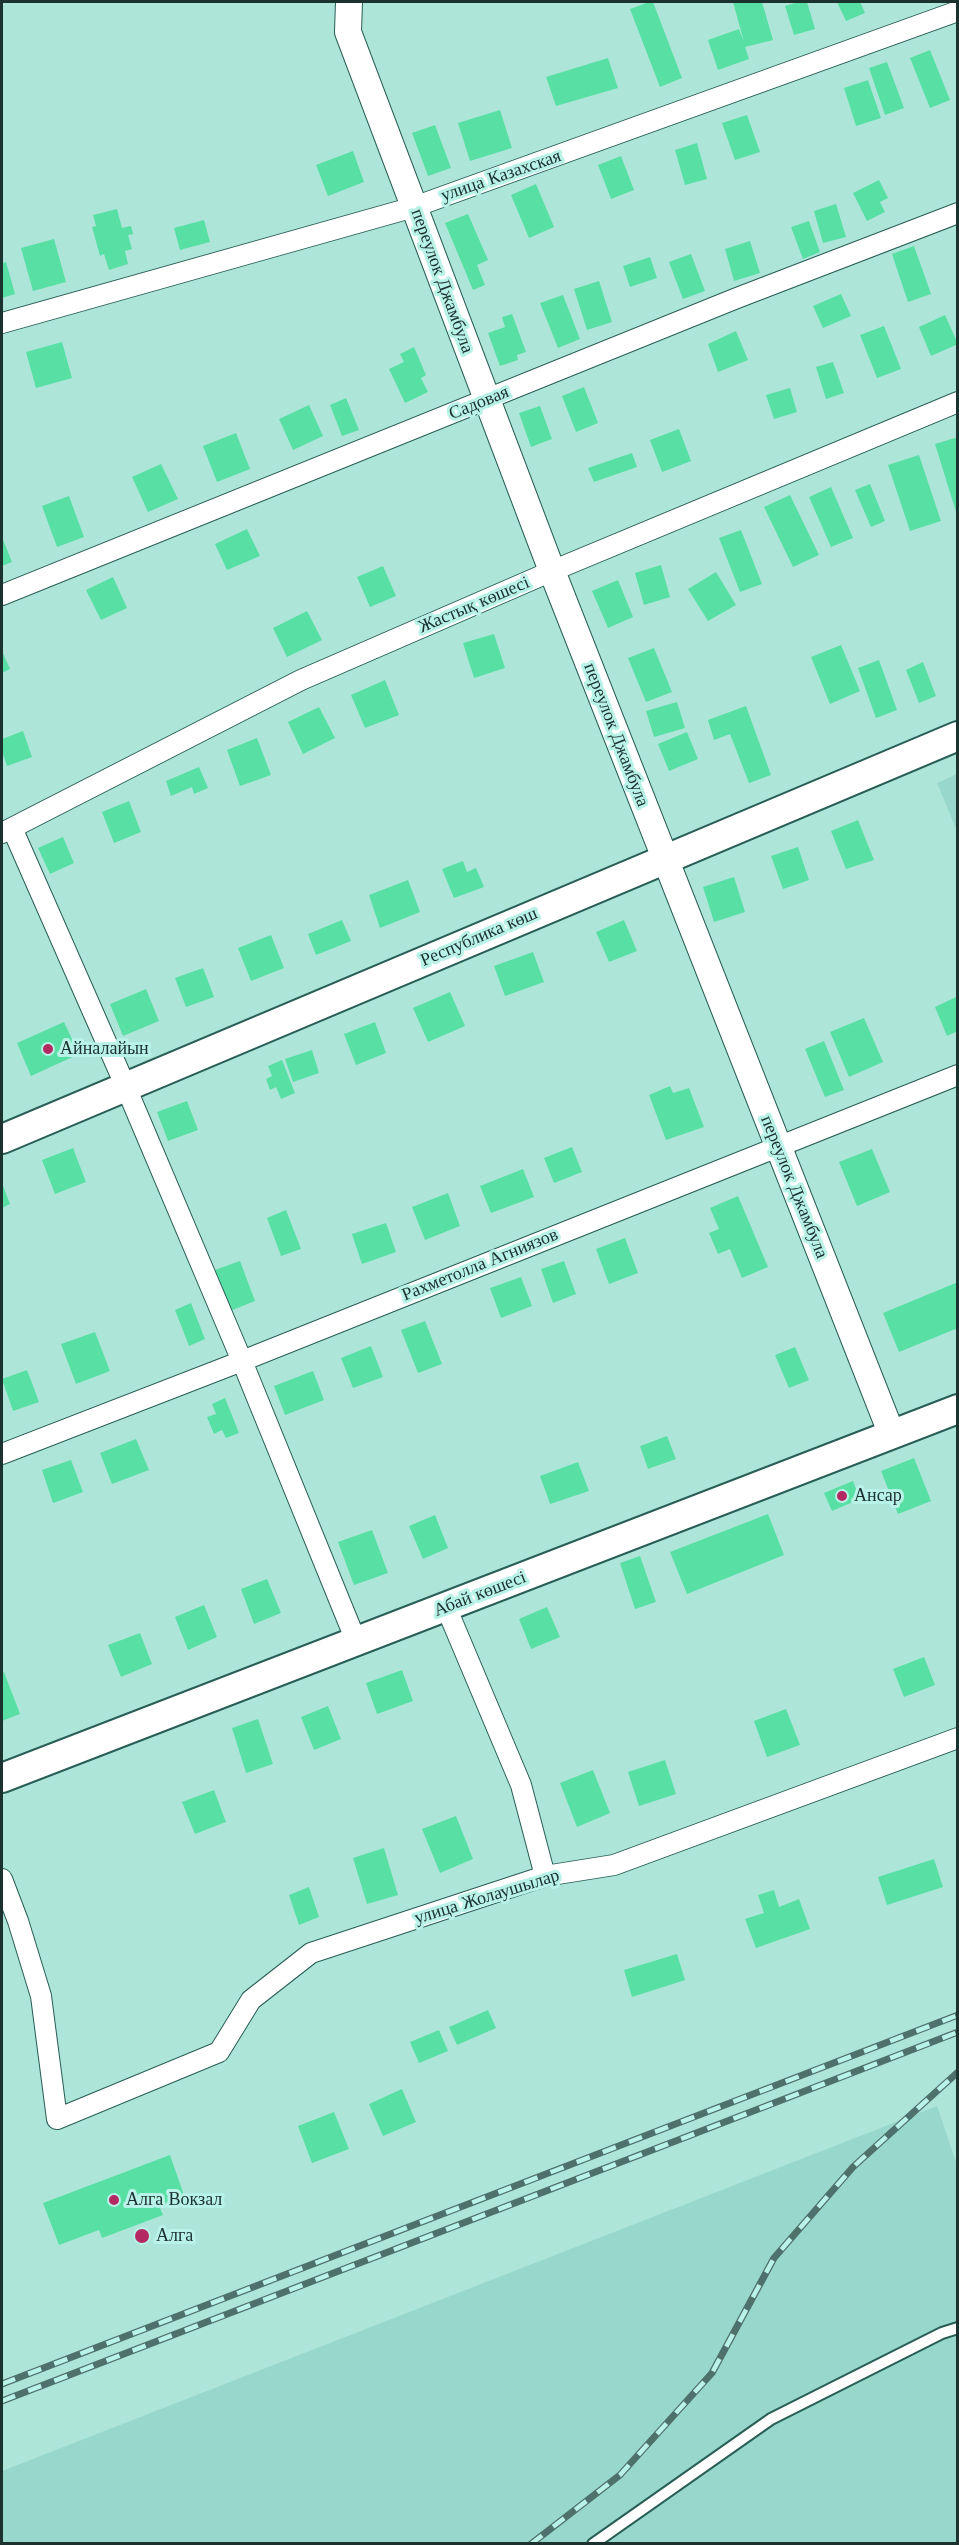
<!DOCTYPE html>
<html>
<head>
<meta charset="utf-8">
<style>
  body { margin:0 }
  #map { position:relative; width:959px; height:2545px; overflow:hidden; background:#ade5d9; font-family:"Libre Baskerville",serif }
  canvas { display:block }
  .frame { position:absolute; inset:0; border:3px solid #1b322e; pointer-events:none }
</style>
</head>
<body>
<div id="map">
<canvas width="959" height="2545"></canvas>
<div class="frame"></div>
</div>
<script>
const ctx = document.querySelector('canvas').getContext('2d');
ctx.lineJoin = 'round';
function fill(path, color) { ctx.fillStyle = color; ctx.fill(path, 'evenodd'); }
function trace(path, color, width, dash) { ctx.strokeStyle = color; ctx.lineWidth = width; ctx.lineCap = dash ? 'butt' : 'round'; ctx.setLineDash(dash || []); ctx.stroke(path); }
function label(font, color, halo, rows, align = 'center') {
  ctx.font = font + ' "Libre Baskerville",serif'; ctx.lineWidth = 6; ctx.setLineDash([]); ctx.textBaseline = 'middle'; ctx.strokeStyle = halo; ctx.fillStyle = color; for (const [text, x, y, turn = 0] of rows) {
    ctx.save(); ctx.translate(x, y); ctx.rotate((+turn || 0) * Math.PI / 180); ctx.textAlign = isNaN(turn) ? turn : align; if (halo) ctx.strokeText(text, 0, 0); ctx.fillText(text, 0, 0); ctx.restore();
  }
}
const built = new Path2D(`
  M957,774V831L937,783Z
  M937,2106L958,2168L957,2543L2,2544V2471Z`);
const building = new Path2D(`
  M649,2H653L682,78L660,87L630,9Z
  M733,2H762L773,40L745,47L749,59L718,70L708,40L739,29L744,42Z
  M799,2H807L815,29L794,35L785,6Z
  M837,2H860L865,13L846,21Z
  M930,50L950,100L930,108L910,58Z
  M608,58L618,88L556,106L546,77Z
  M887,62L904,108L885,115L869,68Z
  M868,80L881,118L856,126L844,88Z
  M500,110L512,148L470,161L458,123Z
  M747,115L760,152L735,160L722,123Z
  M435,125L451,168L428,176L412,133Z
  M697,143L707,179L685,185L675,150Z
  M353,151L364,182L328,196L316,165Z
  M621,156L634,190L611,199L598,165Z
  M879,180L888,198L880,202L885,212L867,221L853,193Z
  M536,184L554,227L529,238L511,195Z
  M836,204L846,237L823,243L814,211Z
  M117,209L122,228L131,226L133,234L128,235L132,249L125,251L128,264L109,270L104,254L100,256L92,227L96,226L93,215Z
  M468,214L488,260L477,265L485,285L473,290L445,223Z
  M204,220L210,242L180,250L174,228Z
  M809,221L820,252L803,259L791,227Z
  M54,239L66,282L33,291L21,248Z
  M750,241L760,273L734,281L725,249Z
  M914,246L931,294L908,302L892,254Z
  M691,254L705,291L683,299L669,262Z
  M650,257L657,278L630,287L623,266Z
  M6,262L15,294L2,298V263Z
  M599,281L612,322L587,330L574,289Z
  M841,294L851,316L823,328L813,306Z
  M563,295L580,339L558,348L540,303Z
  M512,314L526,352L517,355L518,360L500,366L488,333L505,327L502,317Z
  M945,315L958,344L931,356L919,327Z
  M884,326L901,369L877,378L860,335Z
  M736,331L748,360L718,372L708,344Z
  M62,342L72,378L36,388L26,352Z
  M414,347L426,375L421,378L428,392L405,403L389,369L404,362L400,354Z
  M833,362L844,393L826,399L816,367Z
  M584,387L598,423L576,432L562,396Z
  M790,388L797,412L774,419L766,395Z
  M346,398L359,430L342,436L330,405Z
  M309,405L323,436L293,450L279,419Z
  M540,406L552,439L531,447L519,413Z
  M679,429L691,461L662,472L650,440Z
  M236,433L250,469L217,482L203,446Z
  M958,437V515H957L935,444Z
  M632,453L637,467L594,482L588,468Z
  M919,455L941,521L910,531L888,465Z
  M161,464L178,499L148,512L132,477Z
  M870,484L885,521L871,527L855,490Z
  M831,487L853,538L831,547L809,497Z
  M790,495L819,555L793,567L764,507Z
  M69,496L84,537L57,547L42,506Z
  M247,529L260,556L227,570L215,544Z
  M741,530L762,584L740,592L719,538Z
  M2,537L12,562L2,566Z
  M661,565L670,597L644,605L635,573Z
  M383,566L396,596L370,607L357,577Z
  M716,572L736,605L708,621L688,589Z
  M113,577L127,608L101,620L86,590Z
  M618,580L633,617L608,628L592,591Z
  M307,611L322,640L287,657L273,628Z
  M494,634L505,668L474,678L463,643Z
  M841,645L860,691L830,704L811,657Z
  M654,648L672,692L646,702L628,658Z
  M2,651L10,669L2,673Z
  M879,660L897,710L876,718L858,668Z
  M923,662L936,696L919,703L906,670Z
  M385,680L399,715L365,728L351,695Z
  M677,702L685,728L654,737L646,711Z
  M746,706L771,775L749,783L730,734L714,740L708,720Z
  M319,707L335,738L303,754L288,722Z
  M23,731L32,757L7,766L2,751V739Z
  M687,732L698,759L669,771L658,744Z
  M257,738L271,775L240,786L227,750Z
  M199,767L208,788L194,794L192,787L171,796L166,781Z
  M129,801L141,832L114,843L102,812Z
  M858,820L874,860L846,869L831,831Z
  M63,837L74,863L50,874L38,848Z
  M798,847L809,880L783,889L771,856Z
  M463,861L467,872L476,868L484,887L454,898L442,869Z
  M734,877L745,912L714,922L703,887Z
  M408,880L420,912L380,928L369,895Z
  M342,920L351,941L316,955L308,934Z
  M624,920L637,951L609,962L596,932Z
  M271,935L284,968L251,981L238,948Z
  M533,952L544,982L505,996L494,966Z
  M203,968L214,997L186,1007L175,978Z
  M146,989L159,1021L123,1036L110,1004Z
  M450,992L465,1026L428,1042L413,1008Z
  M958,996V1031L947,1036L935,1007Z
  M864,1018L883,1062L849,1077L830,1032Z
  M64,1022L79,1054L31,1076L17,1043Z
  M375,1022L386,1053L356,1065L344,1034Z
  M824,1041L844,1090L825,1097L805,1049Z
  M312,1050L319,1073L293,1082L285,1059Z
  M282,1060L295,1093L281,1099L276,1087L270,1090L266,1079L272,1076L268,1066Z
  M670,1086L673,1093L689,1088L704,1127L666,1140L649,1095Z
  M187,1101L198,1130L168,1141L157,1112Z
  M572,1147L582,1172L554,1183L544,1158Z
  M73,1148L86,1182L55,1194L42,1160Z
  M872,1149L890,1192L857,1206L839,1162Z
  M523,1169L534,1197L491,1213L480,1186Z
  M2,1183L10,1204L2,1208Z
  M448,1193L460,1226L425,1240L412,1207Z
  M738,1196L768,1267L742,1278L730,1249L718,1254L709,1233L719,1229L710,1208Z
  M286,1210L301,1249L281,1256L267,1218Z
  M386,1223L396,1252L362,1264L352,1234Z
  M625,1238L638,1273L609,1284L596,1249Z
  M240,1261L255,1301L230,1311L215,1270Z
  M564,1261L576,1294L553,1303L541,1269Z
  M521,1277L532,1306L501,1318L490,1288Z
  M958,1282V1328L899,1352L883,1313Z
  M191,1303L205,1339L189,1346L175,1310Z
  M425,1321L442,1364L418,1373L401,1330Z
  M95,1332L110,1371L76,1384L61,1344Z
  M371,1346L383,1377L353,1388L341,1358Z
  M795,1347L809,1380L789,1388L775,1355Z
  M27,1370L39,1402L13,1411L2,1379Z
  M313,1371L324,1400L285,1415L274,1386Z
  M225,1398L239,1433L226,1438L222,1430L214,1434L207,1417L216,1414L212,1404Z
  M667,1436L676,1459L648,1469L640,1446Z
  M136,1439L149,1470L112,1484L100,1453Z
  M914,1458L931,1501L898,1514L881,1471Z
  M71,1460L83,1492L53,1503L42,1470Z
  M578,1462L589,1491L550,1504L540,1476Z
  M853,1481L860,1499L832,1511L824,1493Z
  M768,1514L784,1555L687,1594L670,1552Z
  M435,1515L448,1548L423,1559L409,1526Z
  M372,1530L388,1573L354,1585L338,1542Z
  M640,1556L656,1602L635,1609L620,1563Z
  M267,1579L281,1613L254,1624L241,1589Z
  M204,1605L217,1637L188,1650L175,1617Z
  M547,1607L560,1637L531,1649L519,1619Z
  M140,1633L152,1664L121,1677L108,1645Z
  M924,1657L935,1685L904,1697L893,1669Z
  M402,1670L413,1701L377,1714L366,1683Z
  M4,1672L20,1714L2,1721V1673Z
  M328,1706L341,1739L314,1750L301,1717Z
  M786,1709L800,1745L767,1757L754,1721Z
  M258,1719L273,1764L246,1773L232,1728Z
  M665,1760L676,1794L639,1806L628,1772Z
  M593,1770L610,1813L577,1827L560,1783Z
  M214,1790L226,1822L195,1834L182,1802Z
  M456,1816L473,1859L440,1873L422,1829Z
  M384,1848L398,1895L367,1904L353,1858Z
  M934,1859L943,1887L887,1905L878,1877Z
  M309,1887L319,1917L299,1925L289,1895Z
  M774,1890L779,1907L799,1899L810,1929L756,1948L745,1919L764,1913L758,1895Z
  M677,1954L685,1980L632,1997L624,1970Z
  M488,2010L496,2028L457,2045L449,2027Z
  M439,2030L448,2051L419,2063L410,2042Z
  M402,2089L416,2122L383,2136L369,2104Z
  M334,2112L349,2149L312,2163L298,2126Z
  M170,2155L185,2198L160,2208L163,2215L102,2238L99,2230L59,2245L43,2203Z`);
const service = new Path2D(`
  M593,2544L771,2419L942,2333L958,2328`);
const minor = new Path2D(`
  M2,323L414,207L958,11
  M2,595L737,298L958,213
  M12,828L125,1085L242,1361L356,1641
  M2,833L301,680L552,571L958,402
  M2,1454L242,1361L958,1075
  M446,1607L521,1785L545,1876
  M2,1879L18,1921L41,1996L57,2119L219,2052L251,2000L311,1953L545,1876L614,1865L958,1738`);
const tertiary = new Path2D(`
  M349,2L348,32L552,571L892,1435`);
const secondary = new Path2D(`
  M2,1139L958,736
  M2,1778L958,1409`);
const rail = new Path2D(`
  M2,2384L958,2015
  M2,2401L958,2032
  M531,2544L620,2475L712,2373L774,2258L853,2167L958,2072`);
const markers = [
  [48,1049,6,"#b52962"],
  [842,1496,6,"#b52962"],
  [114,2200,6,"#b52962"],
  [142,2236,8,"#b52962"]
];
const streetNames = [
  ["улица Казахская",501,176,-19],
  ["переулок Джамбула",442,281,70],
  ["Садовая",479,403,-22],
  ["Жастық көшесі",474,605,-23],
  ["переулок Джамбула",616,735,69],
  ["Республика көш",479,937,-23],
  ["переулок Джамбула",794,1187,68],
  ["Рахметолла Агниязов",480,1265,-22],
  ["Абай көшесі",480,1594,-21],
  ["улица Жолаушылар",487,1897,-17]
];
const poiNames = [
  ["Айналайын",60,1049],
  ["Ансар",854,1496],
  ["Алга Вокзал",126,2200],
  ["Алга",156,2236]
];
fill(built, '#98d8cc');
fill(building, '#58e0a4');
trace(service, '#285e55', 14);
trace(minor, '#285e55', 22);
trace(tertiary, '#285e55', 28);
trace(secondary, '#285e55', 32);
trace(service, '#fff', 10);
trace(minor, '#fff', 20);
trace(tertiary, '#fff', 26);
trace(secondary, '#fff', 28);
trace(rail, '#4f716b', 7);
trace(rail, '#b9f2e7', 4.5, [14]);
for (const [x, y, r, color] of markers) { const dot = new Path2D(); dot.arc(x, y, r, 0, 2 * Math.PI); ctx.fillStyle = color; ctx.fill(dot); trace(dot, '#b9f2e7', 2); }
label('18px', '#1b322e', '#b9f2e7', streetNames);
label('18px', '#1b322e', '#b9f2e7', poiNames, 'left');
</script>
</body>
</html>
